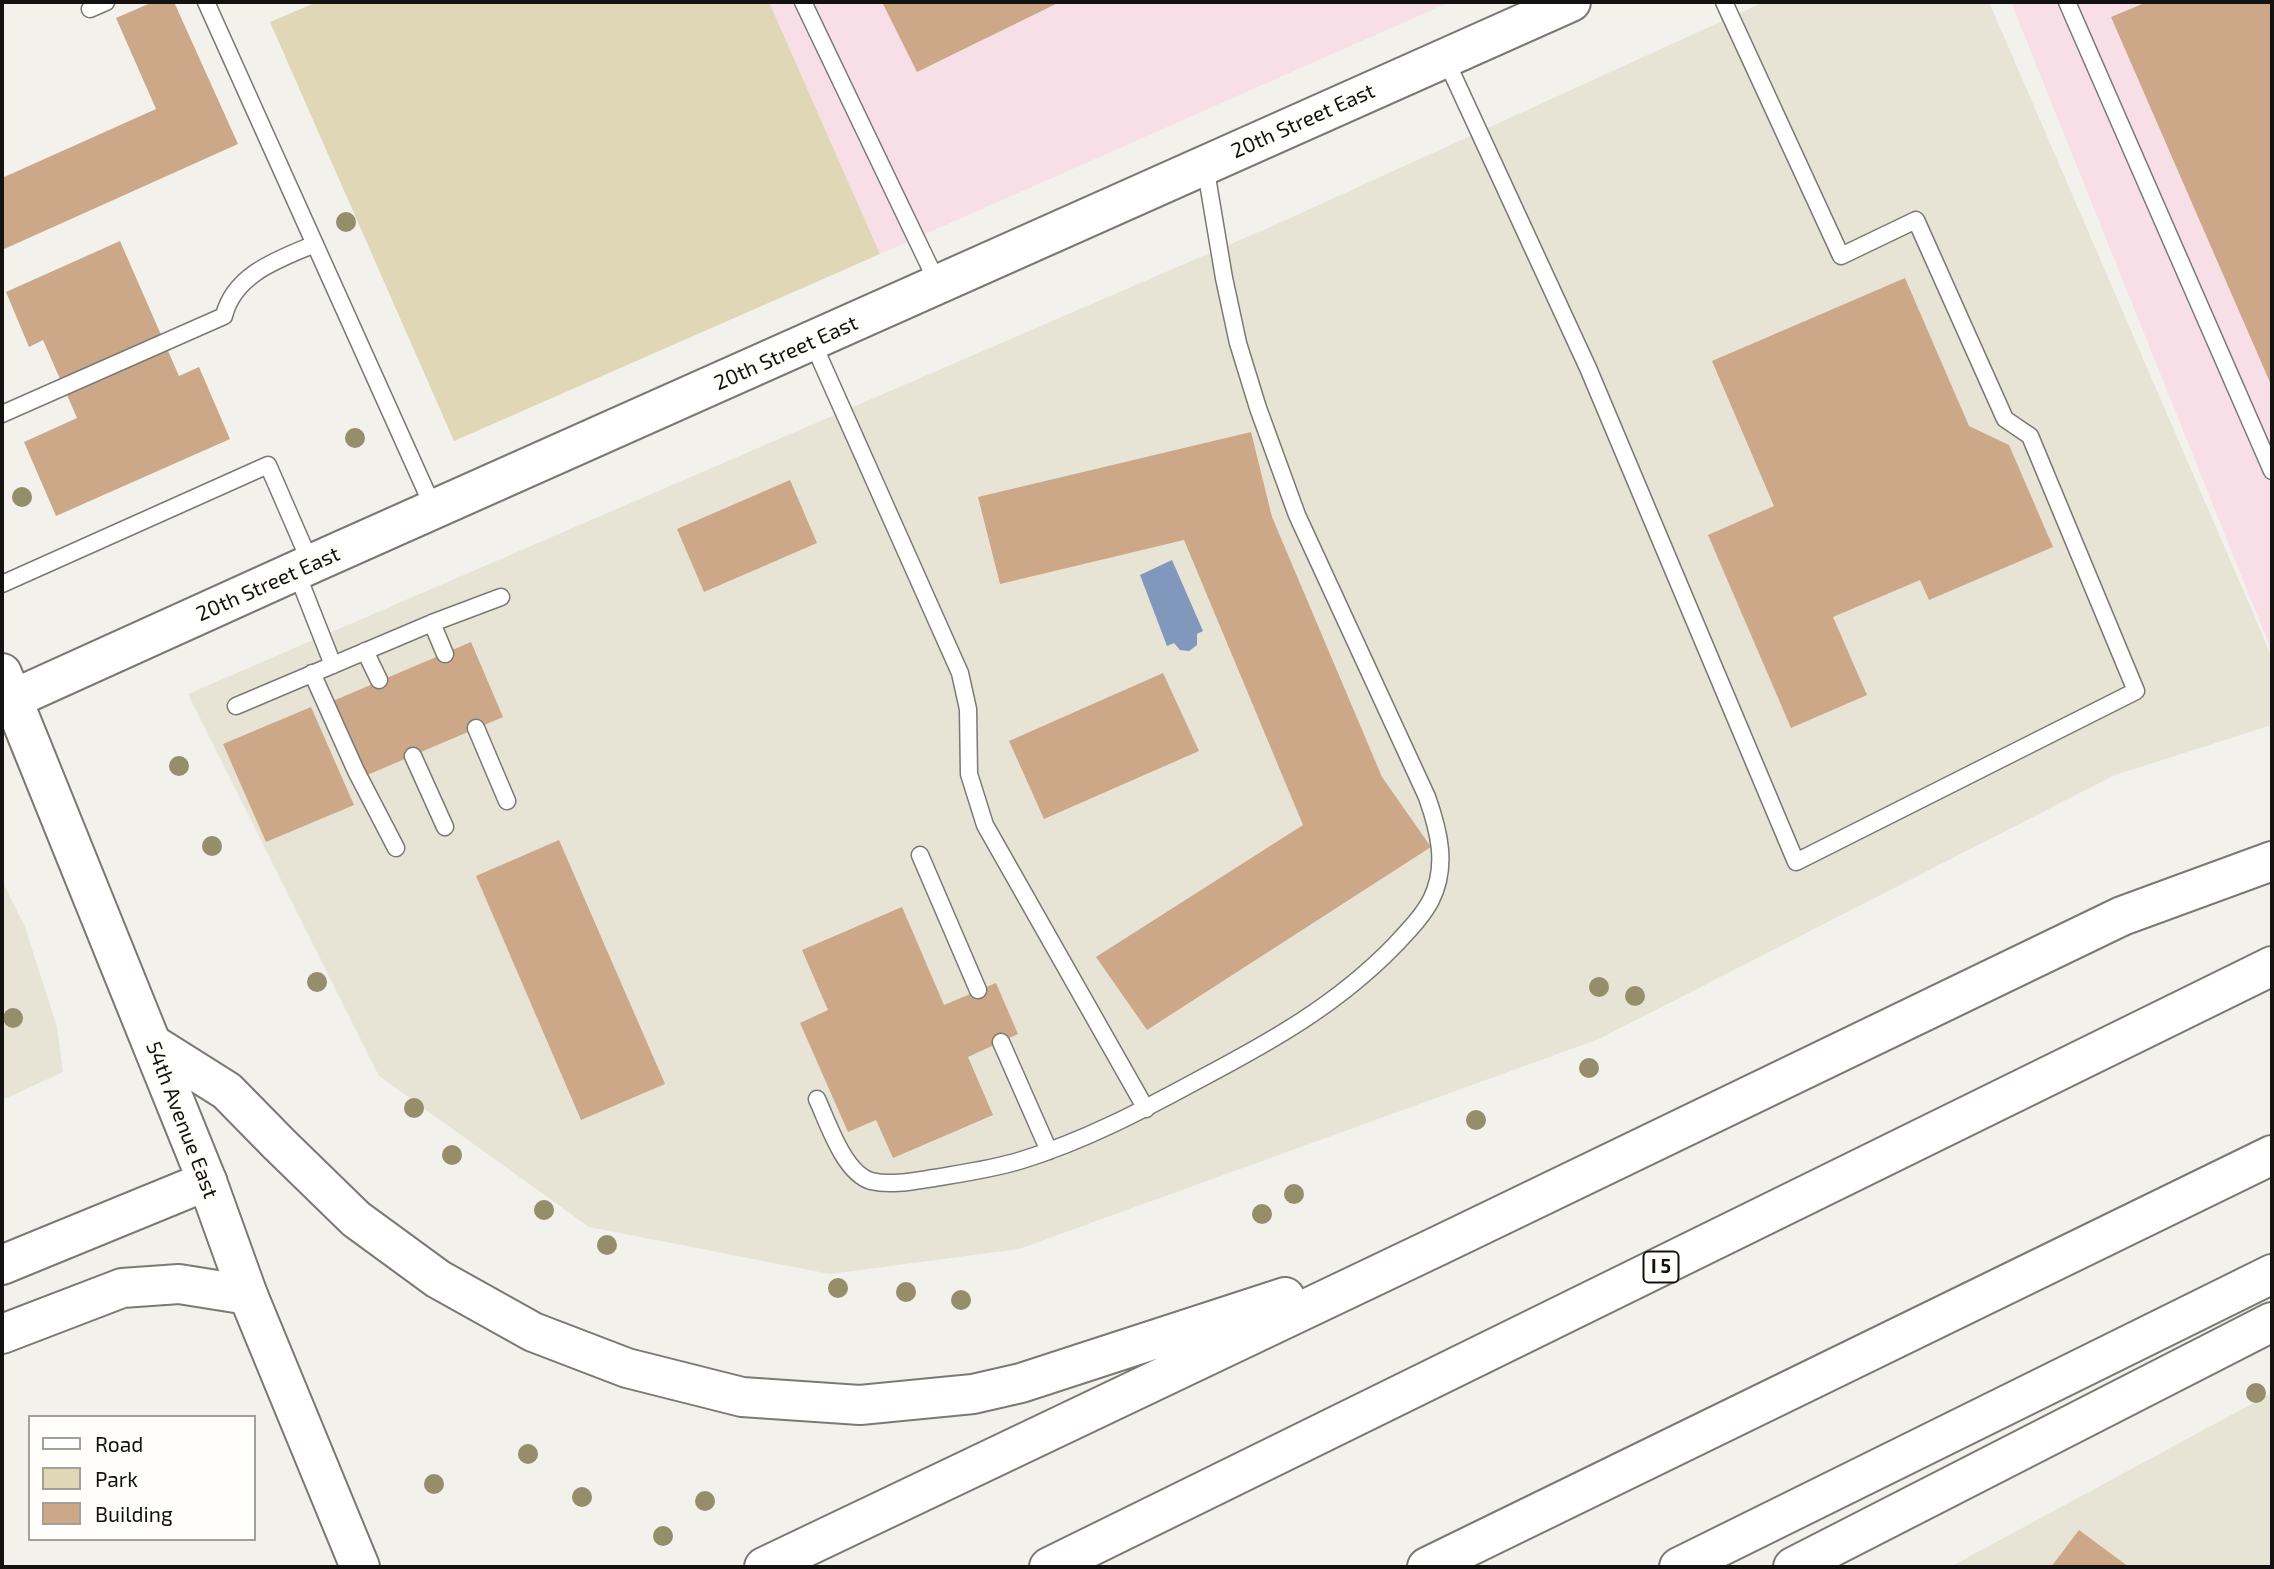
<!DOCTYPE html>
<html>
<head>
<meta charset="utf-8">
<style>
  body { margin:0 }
  #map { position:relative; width:2274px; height:1569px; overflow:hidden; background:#f2f1eb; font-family:"Exo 2",sans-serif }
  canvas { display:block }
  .frame { position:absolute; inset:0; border:4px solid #131210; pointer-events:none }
  .legend { position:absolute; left:28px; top:1415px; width:228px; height:126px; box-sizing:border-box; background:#fffefa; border:2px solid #a1a09c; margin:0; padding:9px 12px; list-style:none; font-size:21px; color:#131210 }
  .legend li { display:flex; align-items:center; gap:14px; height:35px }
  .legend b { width:35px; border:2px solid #a1a09c }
</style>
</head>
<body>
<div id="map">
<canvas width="2274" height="1569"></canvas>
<div class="frame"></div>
<ul class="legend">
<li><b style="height:9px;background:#fff"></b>Road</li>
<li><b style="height:19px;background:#e0d7b6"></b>Park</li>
<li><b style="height:19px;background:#cca888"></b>Building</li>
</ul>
</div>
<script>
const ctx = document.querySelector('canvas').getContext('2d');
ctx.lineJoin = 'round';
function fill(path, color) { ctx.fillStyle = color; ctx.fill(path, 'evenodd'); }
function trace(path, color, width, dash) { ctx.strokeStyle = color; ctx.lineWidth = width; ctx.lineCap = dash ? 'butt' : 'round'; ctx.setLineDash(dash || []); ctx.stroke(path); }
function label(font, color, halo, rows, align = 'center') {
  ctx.font = font + ' "Exo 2",sans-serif'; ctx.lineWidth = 7; ctx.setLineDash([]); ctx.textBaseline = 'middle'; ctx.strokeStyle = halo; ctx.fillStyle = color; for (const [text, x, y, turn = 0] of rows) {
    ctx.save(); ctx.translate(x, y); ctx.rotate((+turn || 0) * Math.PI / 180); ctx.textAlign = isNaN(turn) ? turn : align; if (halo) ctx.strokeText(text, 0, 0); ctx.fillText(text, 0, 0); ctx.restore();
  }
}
const built = new Path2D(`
  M1764,2H1989L2272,657V725L2115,775L1599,1039L1019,1249L830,1274L589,1227L379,1076L188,694L1277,224Z
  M2,881L25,927L57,1027L63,1072L2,1100Z
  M2272,1393V1567H1950Z`);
const industrial = new Path2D(`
  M769,2H1450L880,254Z
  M2011,2H2272V652Z`);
const green = new Path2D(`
  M317,2H769L880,254L454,441L270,22Z`);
const water = new Path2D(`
  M1172,560L1203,631L1197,634V645L1189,651L1180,650L1174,643L1167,646L1140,575Z`);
const building = new Path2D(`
  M153,2H174L238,144L2,250V178L156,109L116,18Z
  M882,2H1060L917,72Z
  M2147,2H2272V387L2111,17Z
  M120,241L179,376L199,367L230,439L56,516L24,442L77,418L43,340L29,347L6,292Z
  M1905,278L1969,426L2009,445L2053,547L1929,600L1920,580L1833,617L1867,695L1791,728L1708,535L1774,506L1712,361Z
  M1251,432L1272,517L1382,777L1431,847L1147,1030L1096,957L1303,825L1184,540L1000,584L978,497Z
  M790,480L817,543L704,592L677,529Z
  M471,642L503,717L365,776L333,701Z
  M1163,673L1199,751L1044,819L1009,741Z
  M311,707L354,805L266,842L223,744Z
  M559,840L665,1084L581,1120L476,876Z
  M902,907L944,1005L996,983L1018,1034L968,1057L993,1115L893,1158L876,1120L848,1132L800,1023L828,1010L802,950Z
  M2079,1530L2129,1567H2051Z`);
const service = new Path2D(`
  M206,2L434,509
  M803,2L938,284
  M2067,2L2272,471
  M90,9L106,2
  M1445,58L1588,368L1796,862L2136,691L2030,436L2005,419L1916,220L1841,256L1724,2
  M812,341L960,673L968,709L969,774L985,825L1146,1109
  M2,414L224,316C234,274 279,259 315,244
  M296,571L333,665
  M2,584L268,465L311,564
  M432,623L445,654
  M365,651L379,680
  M312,673L356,771L396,848
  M236,706L432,623L501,597
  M476,728L507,801
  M413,756L445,827
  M920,855L978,990
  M1001,1042L1049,1151
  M817,1099C828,1123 844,1173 871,1181C891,1186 914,1181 934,1178C964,1173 993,1169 1022,1160C1084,1141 1143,1110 1200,1079C1272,1041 1338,1004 1395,945C1408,931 1422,917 1431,900C1448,866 1439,831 1427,797L1297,515L1258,408L1238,343L1224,278L1205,165`);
const secondary = new Path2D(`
  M2,673L207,1181
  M2,704L311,564L1571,2`);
const primary = new Path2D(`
  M207,1181L248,1295L360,1567`);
const motorway = new Path2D(`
  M154,1045L227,1091L279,1144L356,1219L438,1279L533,1332L627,1368L742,1397L860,1405L973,1394L1021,1383L1285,1297
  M2,1265L207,1181
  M2,1334L122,1288L179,1284L248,1295
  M764,1567L1440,1245L2122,916L2272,861
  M1049,1567L2272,966
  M1427,1567L2272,1155
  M1679,1567L2272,1274
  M1793,1567L2272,1322`);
const trees = [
  [346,222],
  [355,438],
  [22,497],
  [179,766],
  [212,846],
  [317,982],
  [1599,987],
  [1635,996],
  [13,1018],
  [1589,1068],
  [414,1108],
  [1476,1120],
  [452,1155],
  [1294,1194],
  [544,1210],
  [1262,1214],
  [607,1245],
  [838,1288],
  [906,1292],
  [961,1300],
  [2256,1393],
  [528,1454],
  [434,1484],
  [582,1497],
  [705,1501],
  [663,1536]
];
const shields = [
  [1661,1267,35]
];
const shieldNames = [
  ["I 5",1661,1267]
];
const streetNames = [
  ["20th Street East",1303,121,-24],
  ["20th Street East",786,353,-24],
  ["20th Street East",268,584,-24],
  ["54th Avenue East",182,1120,69]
];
fill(built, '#e7e4d6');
fill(industrial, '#f8dfe7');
fill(green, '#e0d7b6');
fill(water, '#8197bc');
fill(building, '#cca888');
trace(service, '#7a7974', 19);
trace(secondary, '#7a7974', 42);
trace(primary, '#7a7974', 42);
trace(motorway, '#7a7974', 42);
trace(service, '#fff', 16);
trace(secondary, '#fff', 38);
trace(primary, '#fff', 38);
trace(motorway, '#fff', 38);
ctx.fillStyle = '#968d6b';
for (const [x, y] of trees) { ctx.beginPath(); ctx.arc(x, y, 10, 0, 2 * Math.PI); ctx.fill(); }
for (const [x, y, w] of shields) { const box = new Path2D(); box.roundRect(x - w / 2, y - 15.5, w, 31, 5); ctx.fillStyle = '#fffefa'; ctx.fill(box); trace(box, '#131210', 2); }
label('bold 19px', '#131210', null, shieldNames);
label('21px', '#131210', '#fffefa', streetNames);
</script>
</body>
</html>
